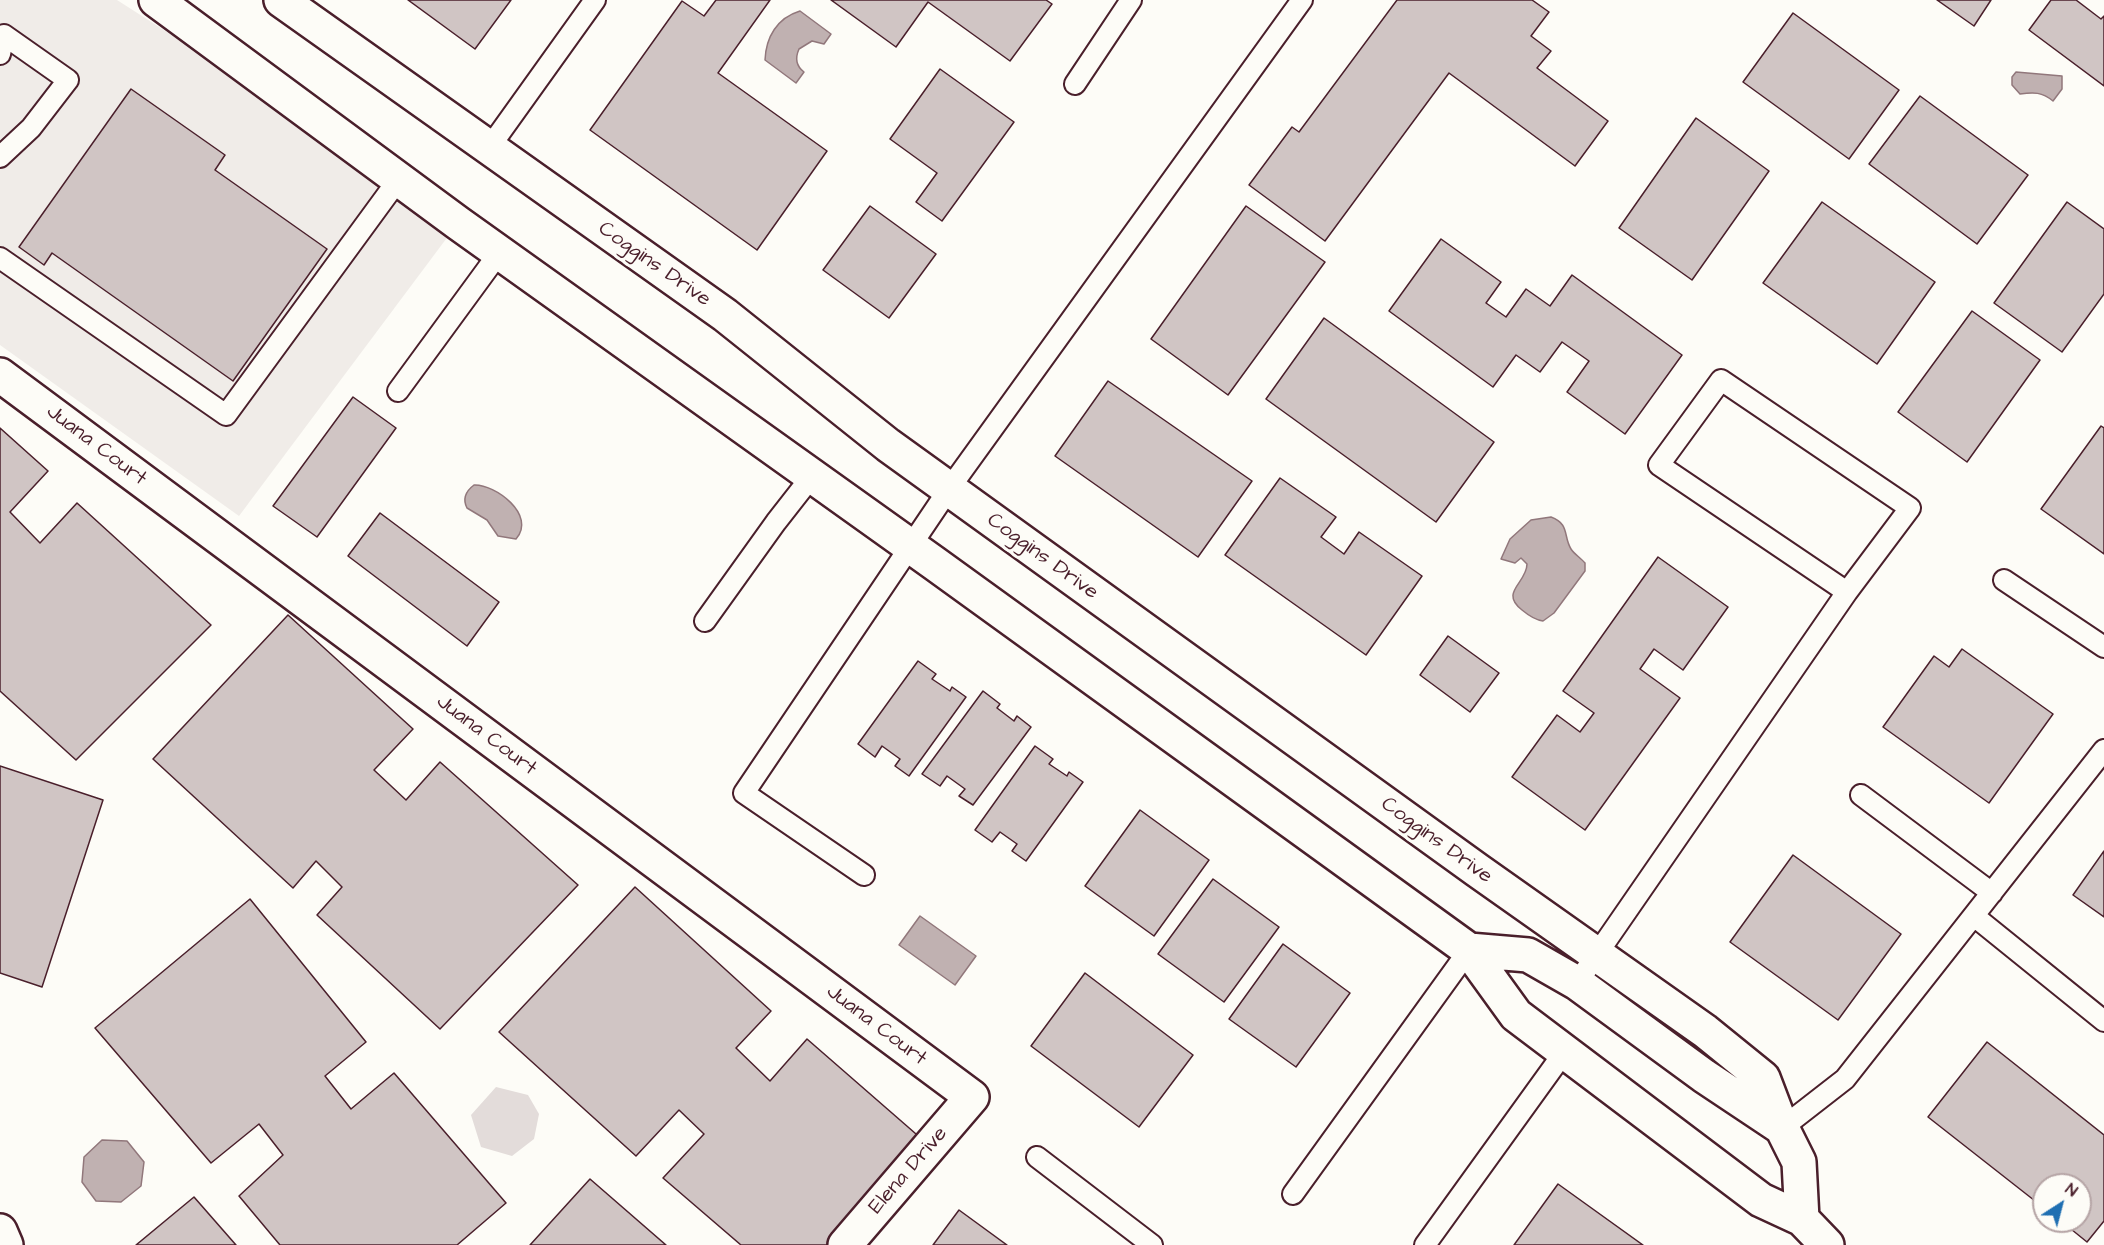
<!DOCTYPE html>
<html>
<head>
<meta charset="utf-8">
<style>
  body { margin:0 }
  #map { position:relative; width:2104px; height:1245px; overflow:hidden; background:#fdfcf7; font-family:"Architects Daughter",sans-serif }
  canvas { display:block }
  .north { position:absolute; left:2032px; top:1173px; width:60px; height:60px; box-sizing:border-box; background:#fdfcf7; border:2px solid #b5a4a5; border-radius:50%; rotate:36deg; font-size:16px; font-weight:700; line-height:24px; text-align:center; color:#4a1f2b }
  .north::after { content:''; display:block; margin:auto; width:21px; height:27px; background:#1f6fb2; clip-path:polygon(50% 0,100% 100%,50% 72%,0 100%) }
</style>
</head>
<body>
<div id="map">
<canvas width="2104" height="1245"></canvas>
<div class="north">N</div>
</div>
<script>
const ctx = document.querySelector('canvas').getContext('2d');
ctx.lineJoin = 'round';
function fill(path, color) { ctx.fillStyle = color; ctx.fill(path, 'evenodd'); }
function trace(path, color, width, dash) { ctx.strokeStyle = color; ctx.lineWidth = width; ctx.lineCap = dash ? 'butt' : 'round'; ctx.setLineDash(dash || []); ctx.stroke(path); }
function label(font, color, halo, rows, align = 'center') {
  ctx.font = font + ' "Architects Daughter",sans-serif'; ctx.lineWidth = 6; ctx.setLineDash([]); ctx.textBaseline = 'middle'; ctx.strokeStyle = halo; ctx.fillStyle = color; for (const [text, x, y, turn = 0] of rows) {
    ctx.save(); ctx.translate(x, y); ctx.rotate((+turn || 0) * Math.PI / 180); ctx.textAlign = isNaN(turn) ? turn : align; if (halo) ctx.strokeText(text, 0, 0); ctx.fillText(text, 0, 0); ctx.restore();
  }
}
const built = new Path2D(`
  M0,0H117L398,180L458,223L239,516L0,345Z`);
const green = new Path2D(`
  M496,1087L528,1095L539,1114L534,1139L512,1156L481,1147L471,1115Z`);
const water = new Path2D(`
  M800,11L831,34L824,44L812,41L799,49C795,58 796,66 804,72L796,83L765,60C766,37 777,18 800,11Z
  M2016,72L2062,76V89L2053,101C2042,92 2034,92 2020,94L2012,85V77Z
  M474,485C495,484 537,515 516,539L498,536L487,520L467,508C462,498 466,491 474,485Z
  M1551,517C1570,524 1563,536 1571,549C1574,554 1581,558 1585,563V571L1554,613L1543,621C1535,620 1528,615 1522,610C1499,592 1527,583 1527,564L1521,558L1515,563L1501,559L1510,539L1531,520Z
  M920,916L976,956L955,985L899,945Z
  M102,1140L127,1141L144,1162L141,1186L121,1202L96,1201L82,1182L84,1157Z`);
const building = new Path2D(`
  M408,0H511L475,49Z
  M716,0H770L718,73L827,151L757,250L590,130L682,1L704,16Z
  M831,0H1046L1052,4L1010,61L928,2L896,47Z
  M1397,0H1532L1549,12L1531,36L1551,51L1537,68L1608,121L1575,166L1449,73L1325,241L1249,185L1292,127L1299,132Z
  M1937,0H1991L1974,26Z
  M2051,0H2076L2101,19L2104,16V86L2029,30Z
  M1793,13L1899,90L1849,159L1743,82Z
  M940,69L1014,122L942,221L916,202L937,173L890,139Z
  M131,89L225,155L215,170L327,249L233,381L52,253L44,265L19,247Z
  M1920,96L2028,175L1977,244L1869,164Z
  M1696,118L1769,171L1692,280L1619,228Z
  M1822,202L1935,282L1877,364L1763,283Z
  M2067,202L2104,229V294L2062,352L1994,303Z
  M870,206L936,254L889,318L823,270Z
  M1246,206L1325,262L1228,395L1151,339Z
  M1441,239L1501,282L1486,303L1506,317L1526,289L1550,306L1572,275L1682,355L1625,434L1567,392L1589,361L1562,342L1540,372L1516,355L1493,387L1389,311Z
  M1972,311L2040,360L1967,462L1898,412Z
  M1324,318L1494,442L1436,522L1266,399Z
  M1108,381L1252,481L1198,557L1055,456Z
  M353,397L396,428L317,537L273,506Z
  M2101,426L2104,428V554L2041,509Z
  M0,428L48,471L10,512L40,543L77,503L211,625L76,760L0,691Z
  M1280,478L1336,517L1321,537L1344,554L1359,532L1422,576L1366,655L1225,555Z
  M380,513L499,602L467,646L348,556Z
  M1658,557L1728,607L1683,670L1654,649L1640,669L1680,698L1585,830L1512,777L1557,715L1580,732L1594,713L1563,691Z
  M288,615L413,729L374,770L406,800L440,762L578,885L440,1029L317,915L342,887L316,861L293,888L153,759Z
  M1448,636L1499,673L1470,712L1420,675Z
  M1962,649L2053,714L1989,803L1883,727L1934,656L1949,667Z
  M918,661L936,674L932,679L950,691L952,687L966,697L909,776L895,766L900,759L882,746L875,757L858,744Z
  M983,691L1000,704L997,708L1014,721L1017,716L1031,727L973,805L959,796L965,789L947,776L940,786L922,774Z
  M1035,746L1053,759L1049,764L1067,776L1069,772L1083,782L1026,861L1012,851L1017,844L1000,832L992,842L975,830Z
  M0,766L103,800L42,987L0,973Z
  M1140,810L1209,860L1154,936L1085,886Z
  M2104,851V917L2073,895Z
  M1793,855L1901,934L1838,1020L1730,942Z
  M1213,879L1279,927L1224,1002L1158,954Z
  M635,887L771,1011L736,1048L770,1081L807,1039L939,1154L860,1245H741L663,1178L704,1134L679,1110L636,1156L499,1032Z
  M250,899L366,1042L325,1076L351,1109L394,1073L506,1203L457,1245H280L239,1196L283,1155L259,1124L211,1163L95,1028Z
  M1283,944L1350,993L1296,1067L1229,1019Z
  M1085,973L1193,1055L1139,1127L1031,1046Z
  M1987,1042L2104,1135V1221L2087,1242L2061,1221H2080V1185H2044V1208L1928,1117Z
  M590,1179L666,1245H530Z
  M1558,1184L1643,1245H1514Z
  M194,1197L236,1245H136Z
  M959,1210L1007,1245H933Z`);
const service = new Path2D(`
  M0,54L4,35L68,80L31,128L0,157
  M1075,84L1131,0
  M489,148L595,0
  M0,258L226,415L398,180
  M398,391L499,253
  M2004,580L2104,647
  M705,621L776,522L812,476
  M1861,795L1992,893
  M864,875L744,793L949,489L1302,0
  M1974,916L2104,1021
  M1577,983L1847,592L1910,508L1721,380L1659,465L1847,592
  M1782,1128L1845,1079L2104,750
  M1037,1157L1152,1245
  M1293,1194L1469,950
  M1425,1245L1565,1051`);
const minor = new Path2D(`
  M0,375L972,1097L845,1245
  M0,1231L6,1245`);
const tertiary = new Path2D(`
  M156,0L458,223L934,563L1469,950L1516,1015L1761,1200L1802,1219L1827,1245
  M281,0L725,315L888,445L1477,870L1705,1031L1763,1078L1782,1128L1799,1162L1802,1219
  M1469,950L1528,955L1577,983L1704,1076L1782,1128`);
const streetNames = [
  ["Coggins Drive",654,265,35],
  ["Juana Court",96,446,37],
  ["Coggins Drive",1042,557,36],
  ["Juana Court",486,736,37],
  ["Coggins Drive",1436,841,36],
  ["Juana Court",876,1026,37],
  ["Elena Drive",909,1171,-49]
];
fill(built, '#f0ece8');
fill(green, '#e3dcda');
fill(water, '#c0b1b1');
trace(water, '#91777b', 1.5);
fill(building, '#d0c5c4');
trace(building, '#4a1f2b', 1.5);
trace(service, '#4a1f2b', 24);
trace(minor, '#4a1f2b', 38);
trace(tertiary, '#4a1f2b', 38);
trace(service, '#fdfcf7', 20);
trace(minor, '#fdfcf7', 33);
trace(tertiary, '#fdfcf7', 33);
label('21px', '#4a1f2b', '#fdfcf7', streetNames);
</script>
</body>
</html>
